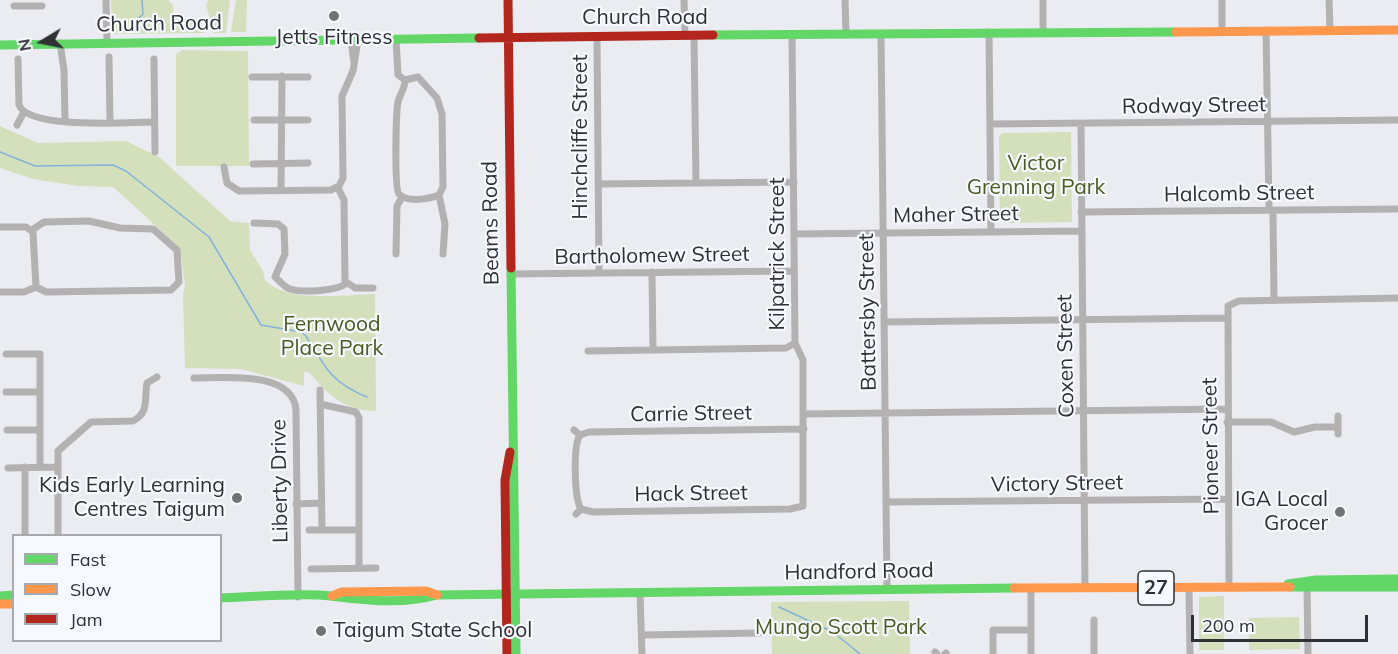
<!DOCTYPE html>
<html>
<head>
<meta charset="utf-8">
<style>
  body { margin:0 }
  #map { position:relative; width:1398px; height:654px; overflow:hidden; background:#eaecf2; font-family:Mulish,sans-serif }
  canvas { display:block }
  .legend { position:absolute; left:12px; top:534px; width:210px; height:108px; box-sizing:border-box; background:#f6f9ff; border:2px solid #a6a9ae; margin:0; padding:8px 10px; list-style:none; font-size:18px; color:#2e3034 }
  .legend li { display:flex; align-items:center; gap:12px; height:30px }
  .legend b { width:30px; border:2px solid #a6a9ae }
  .north { position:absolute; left:12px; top:12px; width:60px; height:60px; -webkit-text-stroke:4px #f6f9ff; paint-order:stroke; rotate:260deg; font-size:16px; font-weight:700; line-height:24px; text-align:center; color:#2e3034 }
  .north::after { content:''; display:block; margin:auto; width:21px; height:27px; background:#2e3034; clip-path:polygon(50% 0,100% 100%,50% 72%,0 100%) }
  .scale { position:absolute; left:1191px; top:615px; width:177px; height:27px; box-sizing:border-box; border:3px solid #2e3034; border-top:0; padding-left:8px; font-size:18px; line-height:21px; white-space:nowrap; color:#2e3034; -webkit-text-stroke:4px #f6f9ff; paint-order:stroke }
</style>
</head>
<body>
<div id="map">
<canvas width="1398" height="654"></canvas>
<ul class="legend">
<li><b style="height:8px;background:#63d668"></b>Fast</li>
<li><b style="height:8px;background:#ff974d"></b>Slow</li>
<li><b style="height:8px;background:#b3261e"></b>Jam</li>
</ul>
<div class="north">N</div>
<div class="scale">200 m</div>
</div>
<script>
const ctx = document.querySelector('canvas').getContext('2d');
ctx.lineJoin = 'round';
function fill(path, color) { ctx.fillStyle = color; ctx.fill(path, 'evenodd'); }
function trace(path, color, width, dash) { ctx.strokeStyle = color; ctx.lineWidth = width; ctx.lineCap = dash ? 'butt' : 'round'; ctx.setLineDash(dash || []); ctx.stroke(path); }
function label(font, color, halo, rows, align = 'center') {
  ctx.font = font + ' Mulish,sans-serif'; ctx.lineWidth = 4.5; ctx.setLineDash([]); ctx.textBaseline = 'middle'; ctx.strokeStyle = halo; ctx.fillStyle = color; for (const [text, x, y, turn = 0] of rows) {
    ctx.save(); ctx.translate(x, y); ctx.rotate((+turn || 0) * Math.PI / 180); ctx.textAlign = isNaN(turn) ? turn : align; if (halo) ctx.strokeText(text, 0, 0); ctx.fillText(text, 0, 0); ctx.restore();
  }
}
const green = new Path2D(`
  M111,0H168L173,5V17H182L183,25L188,24L189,17L192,22L202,23L204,33L114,34L112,29Z
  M209,0H230L226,33H214L206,5Z
  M236,0H247L246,32H231Z
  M182,50L248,51L249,166H176V54Z
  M0,126L38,143L126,141L159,157L230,221L249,223L250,250L263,271L265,280C286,303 345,295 375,294L376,411C345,411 328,395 309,372H304V386L241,369L185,368L183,296L185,286L180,248L113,187L78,186L33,179L0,168Z
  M1071,132L1072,222L1004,223L1000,216L999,136L1002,133Z
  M1224,596V650H1199V597Z
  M909,601L910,654H772L771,602Z
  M1299,617L1300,649L1249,650V618Z`);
const stream = new Path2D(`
  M137,20L143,14L142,0
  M0,152L35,166L113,165L126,171L209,237L261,325L301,332L306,336C325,368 332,383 367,397
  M779,607L833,632L860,654`);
const street = new Path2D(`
  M106,0L107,42
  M684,0L685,36
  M845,0L846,34
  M1043,0V32
  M1222,0V30
  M1329,0L1330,29
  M14,6H42
  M1266,30L1269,207L1273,213L1274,300
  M989,32L991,232
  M881,34L887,590
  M694,36L696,183
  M597,37L599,273
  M396,39L398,75L405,80L418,77L437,98L442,114L443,187L439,195C429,199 407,203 399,194C394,188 396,113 398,102C400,94 405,89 405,80
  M351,40L354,62
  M60,43L64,70L65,120
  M109,57L110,122
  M18,59L19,105C29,130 129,122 154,122
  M154,59L155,152
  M252,77H308
  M254,120H308
  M990,124L1398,120
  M1081,124L1085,587
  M17,125L24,112
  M253,164L308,163
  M224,167L227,183L239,191L331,190L339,186L343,178L342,96L353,71L358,40
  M598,184L794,182
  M338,188L344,200L345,281L355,288H373
  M281,191L282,76
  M439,195L445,224L443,254
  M1081,212L1398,209
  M254,223L278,224L284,229L285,254L275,277C280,281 284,287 290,289C303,293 337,291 347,283
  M0,227H26L33,232L36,287L24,292H0
  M32,230L44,222L89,221L120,228L153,229L177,250L179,282L171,290L46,292L36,287
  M795,234L1081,231
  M396,254L397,206L402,197
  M652,272L653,350
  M510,274L794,271
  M884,322L1226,318
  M588,351L786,348L795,343
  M6,354H40V467
  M194,378C223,378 293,370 296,410L298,597
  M320,390L322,530
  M6,392H40
  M320,404L356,412L359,418V568
  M804,414L1227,409
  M1227,422H1271L1294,432L1315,427H1338
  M7,430H40
  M574,430L580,435C573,445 574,498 581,509L576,514
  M1338,434V416
  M580,435L589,432L804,429
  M25,467V536
  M8,468L58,467
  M886,502L1228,499
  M296,504L321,503
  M581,509L593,512L790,509L803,506V360L795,343L792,35
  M309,530H358
  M58,536V451L91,422L133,421C150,412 144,398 147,383L157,377
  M311,569L376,568
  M1307,584L1308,654
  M1189,587L1190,654
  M1229,587L1228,306L1239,301L1398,298
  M1031,588V654
  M640,593L642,654
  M1094,620V654
  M642,635L759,633
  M935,652L937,654
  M945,654L946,653
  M993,654V630H1031`);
const fast = new Path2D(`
  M713,35L1176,32
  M0,45L479,38
  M511,268L516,654
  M1288,584L1316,580L1398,579
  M1290,587H1398
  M0,596L14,595
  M220,598C253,597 300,592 331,596C367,600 401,605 437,595L1014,588`);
const slow = new Path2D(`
  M1176,32L1398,30
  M1014,588L1290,587
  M332,596L341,592L426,591L437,595
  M0,604H14`);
const jam = new Path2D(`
  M508,0L511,268
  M479,38L713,35
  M507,654L505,480L510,452`);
const markers = [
  [334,16,6,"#707276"],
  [237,498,6,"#707276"],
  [1340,512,6,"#707276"],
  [321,631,6,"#707276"]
];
const shields = [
  [1156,588,36]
];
const shieldNames = [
  ["27",1156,588]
];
const streetNames = [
  ["Church Road",645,18],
  ["Church Road",159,24,-1],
  ["Rodway Street",1194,106,-1],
  ["Hinchcliffe Street",581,137,-90],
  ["Halcomb Street",1239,194,-1],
  ["Maher Street",956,215,-1],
  ["Beams Road",491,223,-91],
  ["Kilpatrick Street",778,254,-90],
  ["Bartholomew Street",652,256,-1],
  ["Battersby Street",868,312,-91],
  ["Coxen Street",1066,356,-91],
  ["Carrie Street",691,414,-1],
  ["Pioneer Street",1211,446,-91],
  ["Liberty Drive",280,481,-91],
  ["Victory Street",1057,484,-1],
  ["Hack Street",691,494,-1],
  ["Handford Road",859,572,-1]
];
const poiNames = [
  ["Jetts Fitness",334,38,"center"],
  ["Kids Early Learning",225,486],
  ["Centres Taigum",225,510],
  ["IGA Local",1328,500],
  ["Grocer",1328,524],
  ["Taigum State School",333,631,"left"]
];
const parkNames = [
  ["Victor",1036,164],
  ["Grenning Park",1036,188],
  ["Fernwood",332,325],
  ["Place Park",332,349],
  ["Mungo Scott Park",841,628]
];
fill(green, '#d4e0bc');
trace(stream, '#82b3de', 1.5);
trace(street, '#b3b1b2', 7);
trace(fast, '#63d668', 9);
trace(slow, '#ff974d', 9);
trace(jam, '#b3261e', 9);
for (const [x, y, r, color] of markers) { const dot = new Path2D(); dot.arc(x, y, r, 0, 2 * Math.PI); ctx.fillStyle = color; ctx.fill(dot); trace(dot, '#f6f9ff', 2); }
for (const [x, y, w] of shields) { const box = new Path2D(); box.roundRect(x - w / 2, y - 17, w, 34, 4.5); ctx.fillStyle = '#f6f9ff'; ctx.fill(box); trace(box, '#2e3034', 1.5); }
label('bold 20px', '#2e3034', null, shieldNames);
label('21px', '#2e3034', '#f6f9ff', streetNames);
label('21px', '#2e3034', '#f6f9ff', poiNames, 'right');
label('21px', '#4c5b1f', '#f6f9ff', parkNames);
</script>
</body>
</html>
